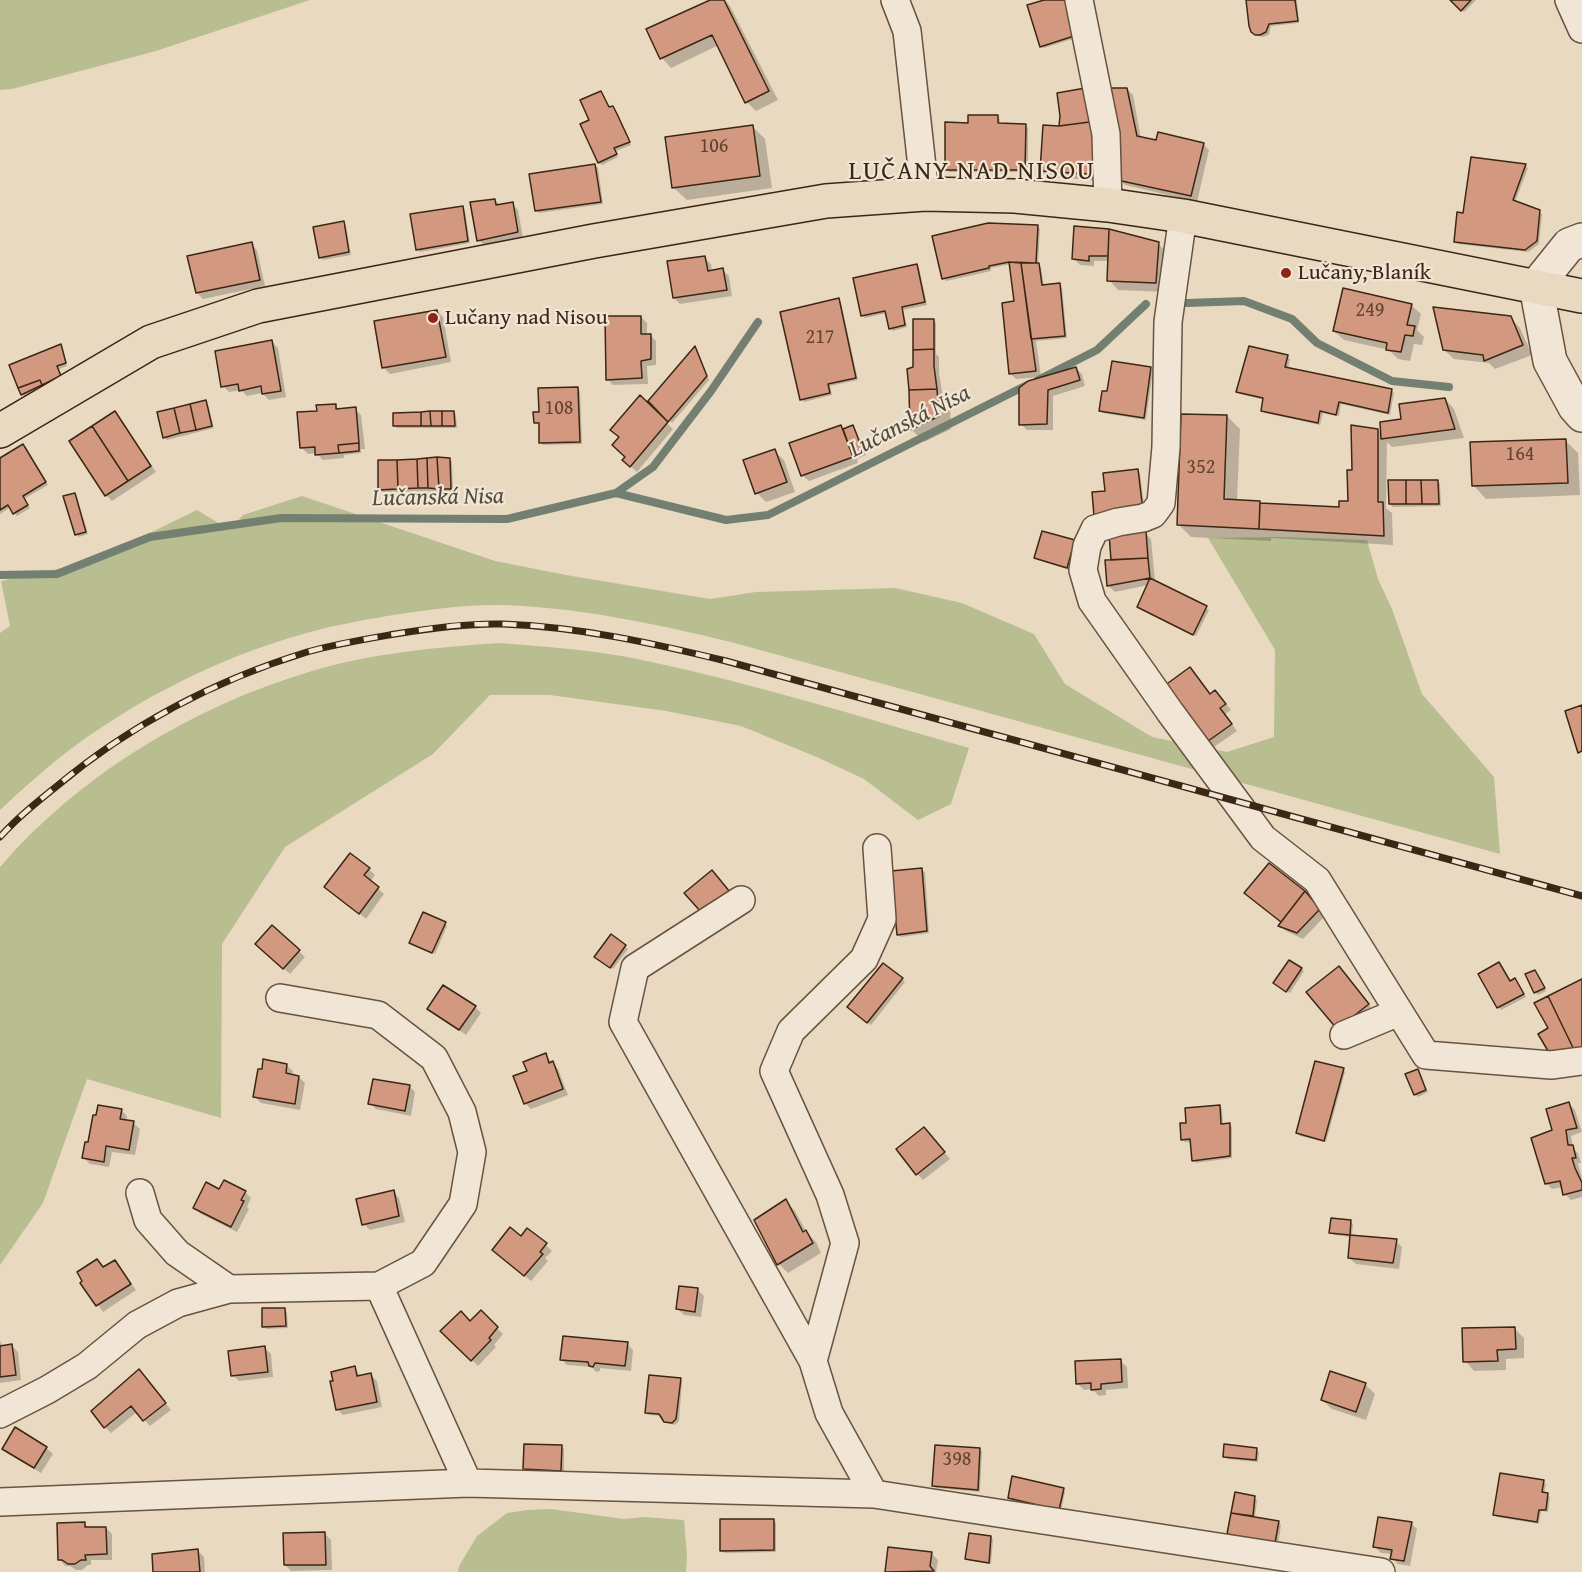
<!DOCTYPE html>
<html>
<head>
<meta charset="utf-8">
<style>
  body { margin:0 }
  canvas { display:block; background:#e9d9c0 }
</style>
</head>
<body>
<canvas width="1582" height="1572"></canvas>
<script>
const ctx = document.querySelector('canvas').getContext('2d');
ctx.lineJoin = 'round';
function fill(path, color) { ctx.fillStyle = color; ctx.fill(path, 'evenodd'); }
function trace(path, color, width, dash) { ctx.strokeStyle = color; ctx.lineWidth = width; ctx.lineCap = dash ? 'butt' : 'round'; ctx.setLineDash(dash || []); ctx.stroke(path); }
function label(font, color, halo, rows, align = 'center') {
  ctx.font = font + ' "Gentium Book Plus",serif'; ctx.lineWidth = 4.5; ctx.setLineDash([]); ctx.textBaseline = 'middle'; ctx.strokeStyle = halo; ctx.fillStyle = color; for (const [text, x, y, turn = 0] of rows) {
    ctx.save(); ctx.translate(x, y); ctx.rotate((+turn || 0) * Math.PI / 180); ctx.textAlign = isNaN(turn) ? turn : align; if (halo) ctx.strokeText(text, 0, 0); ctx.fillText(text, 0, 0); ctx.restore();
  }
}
const green = new Path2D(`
  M0,0H310L156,51L12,89L0,90Z
  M302,496L495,561L566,575L710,599L756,592L895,588L962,603L1034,634L1065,684L1152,737L1227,752L1274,737L1275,650L1208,538L1280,537L1367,540L1378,579L1392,609L1422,694L1494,777L1500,854L731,642C656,624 582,608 504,605C465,604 425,610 387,616C359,621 330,626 303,634C221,657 141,697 72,748C47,767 23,788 0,810V633L10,626L1,581L90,562L197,510L230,530L243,515Z
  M501,643C548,647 596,650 642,660C752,683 861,717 969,748L951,804L918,820L864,779L819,758L741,726L666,711L550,695H490L433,754L285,847L222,944L221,1118L87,1079L43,1203L0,1265V867C80,774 194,706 312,671C373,653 438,647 501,643Z
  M551,1509L624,1519L644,1517L684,1520L687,1556L686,1572H458L459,1566L477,1536L507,1513L527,1510Z`);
const shadow = new Path2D(`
  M713,0H725L730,6L778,100L756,111L747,102L719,45L671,68L662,58L648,29Z
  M1049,0L1079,37L1044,48L1041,46Z
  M1248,0H1297L1299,23L1271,26L1269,35L1263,37L1258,36L1252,29Z
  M1452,0H1476L1464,12Z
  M1127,89L1133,95L1141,139L1157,142L1203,144L1209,150L1197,202L1125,185L1119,179Z
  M601,92L610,109L615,110L631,145L616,151L618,157L602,165L599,162L591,121Z
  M1062,116L1108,181L1048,177L1041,171L1060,128Z
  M997,117L1000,119V124L1025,125L1028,128V172H949L947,169L970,124Z
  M752,126L765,139L772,188L687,200L674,188Z
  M1473,159L1526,166L1528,168L1515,202L1542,214L1539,244L1528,252L1458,244L1455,242L1465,214Z
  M595,166L598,168L603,204L539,213L537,211Z
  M495,200L501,206L512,204L518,210L523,238L485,246L479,240Z
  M462,208L465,210L470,243L420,252L417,249Z
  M343,223L346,225L351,255L323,260L320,257Z
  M1037,226L1040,229L1038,264L1041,267L1044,286L1060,285L1062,288L1067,338L1036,341L1041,377L1016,379L1010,373L1015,303L1011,264L991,268V271L946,281L943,278Z
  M1076,228L1158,244L1168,253L1165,292L1118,290L1109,280L1110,261H1094V266L1080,265L1074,259Z
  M251,244L257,250L265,286L203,299L197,293Z
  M704,258L711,264L712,271L722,270L729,276L732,296L680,304L674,298Z
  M916,266L919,268L927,305L903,310L907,327L893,331L890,328L887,313L865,318L862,315Z
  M839,300L841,303L858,380L830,386L832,395L804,402L801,399Z
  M1411,305L1421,314L1417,330L1424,337L1422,345L1414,344L1410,361L1398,359L1389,350L1344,340L1334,331Z
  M437,311L443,317L451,362L390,374L384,368Z
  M641,317L647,323V335H650L656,341V365L647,366L648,384L613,385L607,379Z
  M1511,318L1520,328L1532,355L1495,369L1489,363L1454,359L1444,350Z
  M933,320L936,323V354L939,357V373L943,397L950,403L951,429L924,442L912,430L910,390L915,369Z
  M272,342L278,348L286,397L269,400L262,393L247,396L241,390L229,392L223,386Z
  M60,346L63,349L67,366L59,369L62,378L25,397L22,394Z
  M695,349L709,380L672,423L650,401Z
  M1287,356L1290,359L1288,369L1392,391L1394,393L1390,415L1341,404L1339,416L1323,413L1320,425L1265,413L1262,411L1264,400L1240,394L1238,392Z
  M1076,368L1082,374L1085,386L1053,396V430H1027L1021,424V389Z
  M1150,369L1153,371L1146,420L1103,413L1101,411L1109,393Z
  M578,389L580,391L582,444L543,445L541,442L540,425L535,422L540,414Z
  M640,397L673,429L637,472L624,460L627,457L620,438Z
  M1445,399L1454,409L1464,438L1392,447L1387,442L1386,508L1392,513L1393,545L1271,538V541L1191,537L1178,524L1227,416L1240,429L1237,501L1259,502L1262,505L1341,509L1349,503L1353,471L1378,430L1383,435L1403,421Z
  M205,402L208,404L214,428L167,440L164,437Z
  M335,405L340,410L355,409L361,415L365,449H361V453L344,455V458L323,460L316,453L308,454L302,448L318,412Z
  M454,412L456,415L457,428H397L394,425Z
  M114,413L120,419L156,472L112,501L106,495Z
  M841,427L844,430L853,427L855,430L866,455L857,459L858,463L809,481L802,475Z
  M1565,440L1578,453L1580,495L1486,499L1474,486Z
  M25,449L48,485L24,499L30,508L17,516L11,507L0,514V459Z
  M774,451L784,460L795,492L766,502L757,493Z
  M450,459L452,462L453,491L382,492L380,490Z
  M1138,471L1140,473L1145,513L1106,493Z
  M1438,482L1440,484L1441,506L1393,507L1390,504Z
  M74,495L77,498L88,534L79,537L76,534Z
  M1145,533L1151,539L1155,581L1148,575V579L1209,610L1196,636L1141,609L1148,585L1115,592L1108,586L1113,562Z
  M1077,544L1070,570L1038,560L1036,558Z
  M1190,669L1211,695L1221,698L1231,710L1225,714L1237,731L1211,749L1205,743Z
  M369,869L375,875L370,882L384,894L366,919L326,887Z
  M922,870L925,872L929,933L901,937L898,934Z
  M1304,892L1325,916L1303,939L1286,931L1280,925L1282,922L1249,896Z
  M445,923L447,926L435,954L414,945Z
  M273,927L305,957L290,974L263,950Z
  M611,936L628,949L613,969L599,959Z
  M1301,969L1304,971L1290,993L1278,986Z
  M1342,970L1371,1007L1341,1030Z
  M1535,971L1546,991L1538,995L1535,992Z
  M1480,974L1517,982L1526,997L1501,1010Z
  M902,979L905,982L871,1025L852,1010Z
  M475,1007L481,1013L466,1035L429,1009Z
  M545,1055L558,1069L568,1095L531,1109L525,1103L529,1072Z
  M286,1065L293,1071L292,1076L299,1077L305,1083L300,1110L261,1103L255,1097Z
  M1343,1069L1345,1072L1326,1142L1300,1136L1298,1133Z
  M1417,1070L1428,1092L1418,1097L1415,1094Z
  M409,1086L415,1092L411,1116L376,1109L370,1103Z
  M1569,1104L1575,1110L1582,1132L1571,1136L1573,1148L1578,1153L1581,1163H1578L1582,1179V1197L1571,1200L1565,1194L1563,1187L1552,1189L1546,1183L1554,1131Z
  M1219,1107L1222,1109L1223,1125H1229L1232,1127V1158L1196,1163L1194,1160L1192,1142H1185L1183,1140L1188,1124Z
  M121,1110L127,1116L126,1122L133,1123L140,1129L135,1155L112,1152L109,1167L90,1164L84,1158L89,1144Z
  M930,1135L950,1159L923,1180L917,1174Z
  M220,1191L245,1192L251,1198L247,1207L249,1209L237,1232L201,1214L195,1208Z
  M393,1192L399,1198L405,1222L370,1230L364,1224Z
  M786,1201L795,1211L807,1233L816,1242L821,1253L788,1273L779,1264Z
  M1350,1222L1353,1224L1352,1237L1396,1241L1402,1247L1399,1269L1356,1264L1349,1258L1351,1237L1334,1235L1331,1232Z
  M521,1238L546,1245L552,1251L545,1258L548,1261L531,1281L500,1256Z
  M97,1261L104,1268L115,1262L136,1290L103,1312L82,1283Z
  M698,1290L704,1296L701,1317L684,1315L678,1309Z
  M284,1310L287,1312L288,1328L266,1329L264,1326Z
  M481,1312L503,1334L494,1345L496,1347L478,1366L442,1331L470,1323Z
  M1514,1328L1524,1338V1358L1506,1359V1370L1474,1371L1465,1361Z
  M0,1341L3,1347L12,1346L18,1352L21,1380L0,1383Z
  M627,1344L633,1350L631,1371L600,1368V1371L596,1372L592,1367L567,1365L561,1359Z
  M265,1348L271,1354L273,1377L239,1381L233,1375Z
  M1121,1361L1127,1367L1128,1388L1106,1390V1395L1099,1396L1092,1389L1084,1390L1078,1384Z
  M355,1368L361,1377L371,1375L377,1381L382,1407L343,1415L337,1409Z
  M145,1377L171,1410L150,1426L137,1412L111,1433L105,1427Z
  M680,1379L682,1382L679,1421L675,1425L667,1423L662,1416L649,1415L647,1412Z
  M1365,1384L1375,1394L1366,1420L1332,1409L1322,1400Z
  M16,1429L46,1448L53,1454L41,1473L10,1455L4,1449Z
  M562,1446L564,1449V1473L527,1471L524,1469Z
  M980,1449L982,1452L980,1492L936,1488L934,1486Z
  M1256,1450L1259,1452L1258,1462L1228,1459L1225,1457Z
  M1543,1481L1546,1484L1544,1494L1550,1497L1548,1512L1541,1511L1539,1524L1497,1517L1495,1514Z
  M1063,1489L1065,1492L1061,1511L1012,1501L1009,1498Z
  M1236,1494L1254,1498L1257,1500L1255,1518L1278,1522L1281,1525L1278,1545L1231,1536L1229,1534Z
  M773,1520L776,1523V1552L724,1553L721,1550Z
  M84,1523L89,1528H106L112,1534V1560H91V1565H88L82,1570H76L70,1566H65L59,1559Z
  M1411,1523L1417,1529L1410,1566L1398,1564L1392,1558V1554L1381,1553L1375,1547Z
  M325,1534L331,1540L332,1570L291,1571L285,1565Z
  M991,1537L993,1540L991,1564L970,1561L967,1559Z
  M889,1548L932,1554L938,1560L936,1572H886Z
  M197,1550L204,1557L205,1572H155Z`);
const stream = new Path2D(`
  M1187,303L1244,301L1292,319L1317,343L1392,381L1449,387
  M1038,380L1097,350L1146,304
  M616,493L653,467L711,391L758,322
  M0,575L57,574L150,537L281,518L507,519L616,493L726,520L768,515L1027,385`);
const building = new Path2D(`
  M710,0H724L769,91L745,103L712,35L660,59L646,29Z
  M1044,0H1068L1077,35L1040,47L1027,5Z
  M1246,0H1295L1298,21L1269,24L1266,32L1260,35H1255L1251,32L1249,26Z
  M1450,0H1471L1461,11Z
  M1091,87L1097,121L1059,126L1060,116L1057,93Z
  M1105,88H1127L1137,136L1156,140L1158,132L1204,143L1191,196L1117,180Z
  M601,91L609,107L613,106L618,116L630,142L614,148L617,154L598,163L580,124L589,120L580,100Z
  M968,115H998V123L1026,124L1025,170H945V122L968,123Z
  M1097,121L1103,175L1040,171L1043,125L1059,126Z
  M753,125L760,176L672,188L665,137Z
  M1471,157L1526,164L1513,200L1540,210L1537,241L1525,250L1454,242L1457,212L1463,213Z
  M595,164L601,202L535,211L529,174Z
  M495,199L496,205L513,202L518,232L477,241L470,202Z
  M463,206L468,241L416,250L410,214Z
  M344,221L349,252L319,258L313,227Z
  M988,223L1038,225L1036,263L1009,262L989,266V268L942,279L932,236Z
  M1074,226L1109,229L1108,256H1089V261L1072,259Z
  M1109,229L1159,242L1156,283L1107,281Z
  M252,242L260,280L196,293L187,256Z
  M705,256L708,271L723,268L727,290L673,298L667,261Z
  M1009,262L1021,263L1036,371L1009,374L1002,303L1014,301Z
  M1021,263H1039L1042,285L1060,283L1065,336L1031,339Z
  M917,264L925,302L902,307L905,325L889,329L885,311L861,316L853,278Z
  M1343,288L1412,304L1407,325L1415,326L1413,336L1405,335L1401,352L1386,350L1387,343L1333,331Z
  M839,298L856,378L828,384L830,393L800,400L780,312Z
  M1433,307L1511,316L1523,345L1484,361L1483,355L1443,350Z
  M437,310L446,357L382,368L374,321Z
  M605,316H641V334H651V359L641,361L642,378L606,380Z
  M913,319H934V349L913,350Z
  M272,340L281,391L262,394L261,386L239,391L238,384L221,387L215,351Z
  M61,344L66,363L57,366L61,376L42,385L40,380L18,388L9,365Z
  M695,346L707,376L668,422L648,401Z
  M1249,346L1288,355L1285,367L1392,389L1388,413L1339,402L1336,415L1320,411L1318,423L1261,411L1263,398L1236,392Z
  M934,349V366L937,389L909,390L907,369L913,367V350Z
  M1112,361L1151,367L1144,418L1099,411L1102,391H1107Z
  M1076,367L1080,380L1048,390L1047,424L1019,425V388L1028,381Z
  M40,380L42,385L21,395L18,388Z
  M578,387L580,442L539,443V423H534L533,412H539L538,388Z
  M937,389L939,416L910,430L909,390Z
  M640,395L668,422L630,467L622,460L625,457L612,445L619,437L610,430Z
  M1445,398L1455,429L1381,439L1380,422L1401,419L1399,404Z
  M206,400L212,426L196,430L190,404Z
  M190,404L196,430L180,433L174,408Z
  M336,404V409L356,407L359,443L338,445L339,453L315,455V447L300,448L297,412L317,411L316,405Z
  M174,408L180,433L163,438L157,412Z
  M115,411L151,466L128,481L92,426Z
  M430,411H442V426H431Z
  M430,411L431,426H421V412Z
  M442,411H454L455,426H442Z
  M421,412V426H393V413Z
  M1181,414L1227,415L1224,499L1260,501L1259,529L1177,525Z
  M841,425L853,457L801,476L789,443Z
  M853,425L864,453L853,457L843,429Z
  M1351,425L1378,429V502H1383L1384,536L1259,529L1260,503L1339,507V501H1348L1347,470H1352Z
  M92,426L128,481L105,496L69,441Z
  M1566,439L1568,483L1472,486L1470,442Z
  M359,443V451L339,453L338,445Z
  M23,444L46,482L23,496L28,505L13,514L8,505L0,510V458Z
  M775,449L787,482L755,494L743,460Z
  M437,457L439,489L428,488L427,458Z
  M437,457L450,458L451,489H439Z
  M427,458L428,488H418L417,459Z
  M417,459L418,488L398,489L397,460Z
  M378,460H397L398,489L378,490Z
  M1138,469L1143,511L1094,516L1092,492L1105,491L1103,473Z
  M1388,480H1406V504H1389Z
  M1406,480H1421L1422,504H1406Z
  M1421,480H1438L1439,504H1422Z
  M75,493L86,532L75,535L63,496Z
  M1042,531L1075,540L1067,568L1034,558Z
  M1146,531L1148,558L1111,560L1109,534Z
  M1148,558L1150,578L1107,586L1105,560Z
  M1150,578L1207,606L1193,635L1137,607Z
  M1190,667L1210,694L1215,690L1226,704L1220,708L1232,724L1204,744L1164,686Z
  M1582,705V751L1578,753L1565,711Z
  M350,853L370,868L364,875L379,887L359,914L324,887Z
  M1269,863L1305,891L1281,922L1244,893Z
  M922,868L927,931L897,935L891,871Z
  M712,870L730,892L701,912L684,893Z
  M1305,891L1320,909L1297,933L1278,926Z
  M423,912L446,922L432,953L409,943Z
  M272,925L300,950L283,969L255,944Z
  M611,934L626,945L610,968L594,957Z
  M1289,960L1302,968L1286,992L1273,983Z
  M1499,962L1510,981L1515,978L1524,994L1497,1008L1478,974Z
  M883,963L903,978L867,1023L847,1007Z
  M1339,966L1369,1004L1337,1029L1306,992Z
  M1535,970L1545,988L1534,993L1525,974Z
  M1582,979V1054L1577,1056L1548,996Z
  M443,985L476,1006L459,1030L427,1009Z
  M1548,996L1577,1056H1551L1538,1034L1548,1028L1534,1003Z
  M546,1053L549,1063L553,1061L563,1089L524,1104L513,1076L527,1071L523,1062Z
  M263,1059L287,1064L286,1073L299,1076L295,1104L253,1097L258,1069H262Z
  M1315,1061L1344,1068L1324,1141L1296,1133Z
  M1418,1069L1426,1090L1414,1095L1405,1074Z
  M373,1079L410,1085L405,1111L368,1104Z
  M1569,1102L1577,1128L1566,1130L1568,1145H1573L1576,1158H1572L1575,1168L1582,1183V1190L1563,1195L1560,1181L1545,1184L1531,1138L1552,1130L1546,1109Z
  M98,1105L122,1109L120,1119L134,1121L129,1150L106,1146L104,1162L82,1158L85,1142H88L93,1115H96Z
  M1220,1105L1221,1124L1230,1123V1156L1192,1161L1190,1139L1181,1140L1180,1123H1186L1185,1108Z
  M924,1127L945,1152L916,1175L896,1149Z
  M224,1180L246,1191L241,1200L244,1201L231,1227L193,1208L206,1182L219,1189Z
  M394,1190L399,1216L362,1225L356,1199Z
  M786,1199L803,1232L806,1230L813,1243L777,1265L754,1220Z
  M1331,1218L1351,1220L1350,1235L1329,1233Z
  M510,1227L521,1236L527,1228L547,1243L540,1252L543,1254L524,1276L492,1250Z
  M1350,1235L1397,1239L1393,1263L1348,1258Z
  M97,1259L103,1267L115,1260L131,1284L96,1306L80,1283L82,1281L77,1272Z
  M679,1286L698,1288L695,1312L676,1309Z
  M262,1308H285L286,1326L262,1327Z
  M481,1310L498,1327L489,1338L491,1340L471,1361L440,1331L461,1311L470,1321Z
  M1515,1327L1516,1349L1497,1350L1498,1361L1463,1362L1462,1328Z
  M563,1336L628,1342L625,1366L595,1363L593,1367L589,1366L588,1362L560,1360Z
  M12,1344L16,1375L0,1377V1346Z
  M265,1346L268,1372L231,1376L228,1351Z
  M1121,1359L1122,1382L1101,1384V1389L1091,1390V1383L1076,1384L1075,1361Z
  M355,1366L357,1376L371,1373L377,1402L336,1410L330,1381H333L331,1372Z
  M139,1369L166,1403L143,1421L131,1406L104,1428L91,1411Z
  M1330,1371L1366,1383L1356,1412L1321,1400Z
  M649,1375L681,1378L676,1419L672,1423L664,1422L659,1414L645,1413Z
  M15,1427L47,1447L34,1468L2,1449Z
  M524,1444L562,1445L561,1471L523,1469Z
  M1224,1444L1257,1448L1256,1460L1223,1457Z
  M935,1445L980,1448L978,1490L932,1486Z
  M1500,1473L1544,1480L1542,1492L1548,1493L1546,1510H1539L1537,1522L1493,1515Z
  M1012,1476L1064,1488L1059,1510L1008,1498Z
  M1235,1492L1255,1496L1253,1516L1231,1513Z
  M1231,1513L1279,1521L1275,1543L1227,1534Z
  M1378,1517L1412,1522L1404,1561L1390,1559L1392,1550L1373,1547Z
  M720,1519H774V1550L720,1551Z
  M85,1522V1527H106L107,1554L85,1555L86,1560H81L75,1564H68L62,1560H58L57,1523Z
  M325,1532L326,1565H284L283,1533Z
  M969,1533L991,1536L989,1563L965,1559Z
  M888,1547L932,1552L930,1566L934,1571L885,1572Z
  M198,1549L200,1572H153L152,1554Z`);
const minor = new Path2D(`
  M895,0L907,31L925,194
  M1079,0L1106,134L1108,205
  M1569,0L1582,29
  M1183,216L1168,322L1166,447L1161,503L1153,514L1143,518L1118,522L1095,529L1087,546L1083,570L1092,601L1170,712L1263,838L1317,880L1426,1055L1551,1065L1582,1061
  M741,900L635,968L623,1022L813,1361
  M280,998L378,1015L434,1058L462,1112L472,1152L463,1204L423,1263L379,1286L468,1483
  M1344,1035L1399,1012
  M140,1193L148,1220L177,1253L229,1289L379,1286
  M0,1414L47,1390L87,1366L137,1325L178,1303L229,1289
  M874,1494L829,1413L813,1361L845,1243L830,1195L774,1071L791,1031L864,959L882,919L877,848
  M0,1502L468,1483L874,1494L1381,1572`);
const tertiary = new Path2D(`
  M1582,240L1569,245L1536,286L1550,361L1575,407L1582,415`);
const primary = new Path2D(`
  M0,431L151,342L258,306L594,241L826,201L925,194L1015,196L1108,205L1183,216L1582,296`);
const rail = new Path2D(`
  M0,837C17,818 37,802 57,786C130,725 216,680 307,652C335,644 366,639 395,634C431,628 467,623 503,624C580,627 652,643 726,661L1582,896`);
const markers = [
  [1286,273,6,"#8f2418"],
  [433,318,6,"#8f2418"]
];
const numberNames = [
  ["106",714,147],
  ["249",1370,311],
  ["217",820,338],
  ["108",559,409],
  ["164",1520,455],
  ["352",1201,468],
  ["398",957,1460]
];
const poiNames = [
  ["Lučany, Blaník",1298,273],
  ["Lučany nad Nisou",445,318]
];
const waterNames = [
  ["Lučanská Nisa",910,422,-27],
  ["Lučanská Nisa",438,498,-1]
];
const quarterNames = [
  ["LUČANY NAD NISOU",972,172]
];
fill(green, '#b9be90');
fill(shadow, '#0003');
trace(stream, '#737f70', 8);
fill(building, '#d39980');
trace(building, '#3c2614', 1.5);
trace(minor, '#67533f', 30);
trace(tertiary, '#67533f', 36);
trace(primary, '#3c2614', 36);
trace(minor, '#f1e6d6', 27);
trace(tertiary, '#f1e6d6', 33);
trace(primary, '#e9d9c0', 33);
trace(rail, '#3c2614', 7);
trace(rail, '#f1e6d6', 4.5, [14]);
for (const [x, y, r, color] of markers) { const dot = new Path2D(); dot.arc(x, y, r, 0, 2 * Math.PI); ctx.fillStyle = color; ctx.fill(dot); trace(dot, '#f1e6d6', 2); }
label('20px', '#62432f', null, numberNames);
label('22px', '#3c2614', '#f1e6d6', poiNames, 'left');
label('italic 24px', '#534b3a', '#f1e6d6', waterNames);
ctx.letterSpacing = '1.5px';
label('26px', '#3c2614', '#f1e6d6', quarterNames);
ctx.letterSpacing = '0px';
</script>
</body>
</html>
